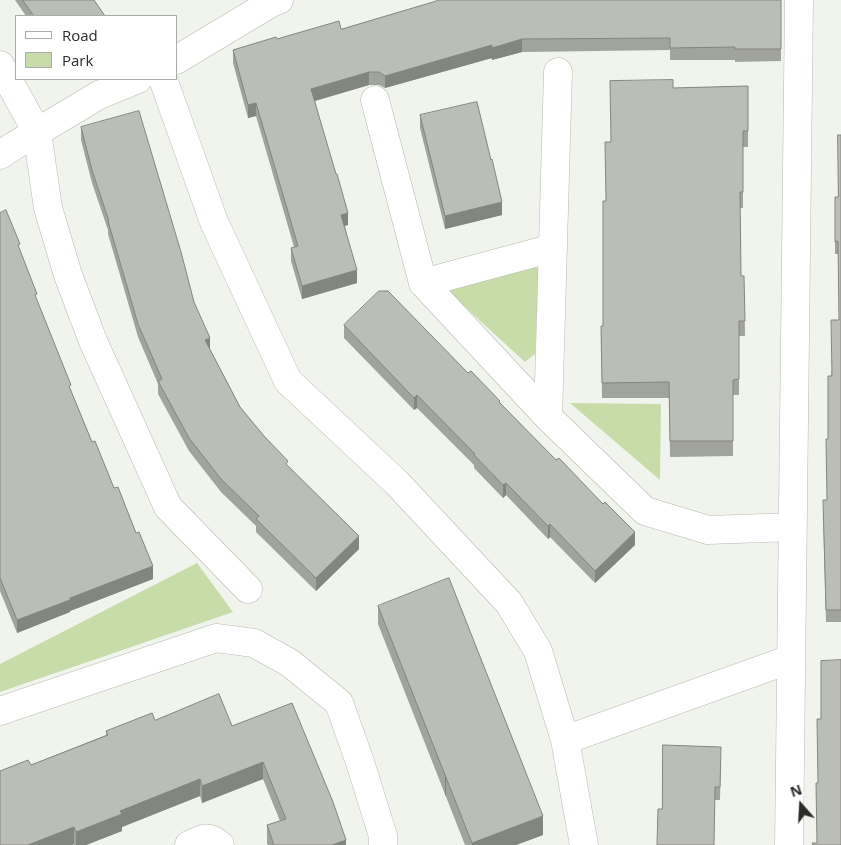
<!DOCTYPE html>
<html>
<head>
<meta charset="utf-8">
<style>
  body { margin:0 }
  #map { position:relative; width:841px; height:845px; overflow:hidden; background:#f1f4ec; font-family:"Open Sans",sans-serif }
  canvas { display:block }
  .legend { position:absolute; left:15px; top:15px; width:162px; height:65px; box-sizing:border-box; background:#fff; border:1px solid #aaaba9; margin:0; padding:6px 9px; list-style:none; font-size:15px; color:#2b2c29 }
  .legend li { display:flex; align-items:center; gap:10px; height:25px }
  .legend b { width:25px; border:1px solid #aaaba9 }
  .north { position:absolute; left:776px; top:780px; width:50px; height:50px; -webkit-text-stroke:4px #fff; paint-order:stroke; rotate:341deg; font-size:14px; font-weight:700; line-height:20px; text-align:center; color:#2b2c29 }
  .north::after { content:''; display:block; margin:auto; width:18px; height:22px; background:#2b2c29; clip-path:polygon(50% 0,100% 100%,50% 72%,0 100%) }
</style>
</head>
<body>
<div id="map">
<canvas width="841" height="845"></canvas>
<ul class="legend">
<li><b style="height:6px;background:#fff"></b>Road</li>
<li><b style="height:14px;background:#c8dcaa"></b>Park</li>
</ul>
<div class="north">N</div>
</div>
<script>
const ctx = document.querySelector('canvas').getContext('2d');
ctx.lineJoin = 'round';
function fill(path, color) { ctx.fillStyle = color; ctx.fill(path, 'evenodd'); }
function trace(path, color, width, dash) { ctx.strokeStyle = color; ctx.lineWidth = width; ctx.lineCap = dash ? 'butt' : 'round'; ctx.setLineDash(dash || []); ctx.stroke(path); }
const green = new Path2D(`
  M532,264L539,270L535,354L525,362L452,295L449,283Z
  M570,403L661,404L660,480Z
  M197,563L233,612L0,692V664Z`);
const minor = new Path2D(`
  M176,60L271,3L279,0
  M0,65L37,132L48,208L68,275L93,341L168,507L248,589
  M163,79L214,222L288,381L397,483L509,603L538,651L565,740L584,845
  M375,100L423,283L548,417L645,511L708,530L793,527
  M0,155L12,147L99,95L138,79
  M423,283L553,248
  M548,417L558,72
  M0,711L216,638L254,643L290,663L339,703L360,762L383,836V845
  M565,740L791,659
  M189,845C203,839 207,834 220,845
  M789,845L799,0`);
const wall = new Path2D(`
  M15,0H94L105,16H26Z
  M781,0V61L735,62V60H670V50L522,52L492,60V58L385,88L379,85H369L315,101L348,225L345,226L357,283L302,299L291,261V248L294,247L256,116L248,118L233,63V50L277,39L341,29Z
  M748,86V147H743V208H740L741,276H744L745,336H739V395H733V456L670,457L669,398H602L601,326H603L610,142L673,88Z
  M420,115L502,215L445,229L420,128Z
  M81,127L194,302L210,349L240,407L288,466L359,549L316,591L256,532V526L221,492L189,451L158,394V384L138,337L108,234V230L92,183L81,140Z
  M841,135V622H826L823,513L827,500L828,439L831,376L839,320L838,254H835V197H838Z
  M0,213L20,251L37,301L71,391L92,442L114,488L153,579L70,611V612L17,633L0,591Z
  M344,325L468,373L500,403L635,545L595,583L550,537L548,539L506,495L503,498L474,468V465L417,408L414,410L344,338Z
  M378,606L543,835L516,845H465L378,624Z
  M155,720L232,726L346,845H268L267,843V825L280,821L263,779L202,803L200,796L122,827V831L86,845H74V844L72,845H0L31,765L106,735V731Z
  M721,759L720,800H715L662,809Z`);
const shadedWall = new Path2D(`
  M522,39V52L492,60V48Z
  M492,45V58L385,88V76Z
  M369,72V85L311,102V89Z
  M256,103V116L248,118V105Z
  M502,202V215L445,229V216Z
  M348,213V225L341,227V215Z
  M357,270V283L302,299V286Z
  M210,338V350L205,340Z
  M417,395V408L414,410V398Z
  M506,483V495L503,498V485Z
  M550,524V537L548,539V526Z
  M635,532V545L595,583V571Z
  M359,536V549L316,591V578Z
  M153,566V579L70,611V612L17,633V620L70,598Z
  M263,762V779L202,803V786Z
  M445,777H446V795L445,796Z
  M200,779V796L122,827V831L86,845H76V832L120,811Z
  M543,816V835L516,845H472V843Z
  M74,827V844L72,845H28Z
  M346,840V845H332Z`);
const building = new Path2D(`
  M23,0H94L105,16H34Z
  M440,0H781V49H735V47L670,48V38L522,39L492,48V45L385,76L379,72H369L311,89L336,174H337L348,213L341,215L357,270L302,286L291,248L298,246L256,103L248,105L233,50L276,37L277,39L339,21L341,29Z
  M673,80V88L748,86V131H743V192H740L741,276H744L745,321H739V379L733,380V441H670L669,382L602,383L601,326H603V201H606L605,142H611L610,81Z
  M477,102L491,160L492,159L502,202L445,216L420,115Z
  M139,111L181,252L194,302L210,338L205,340L240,407L264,436L288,461L286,464L359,536L316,578L256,519L259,516L221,479L189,438L158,381L162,379L138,324L108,221H109L92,170L81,127Z
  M838,135H841V610H826L823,500H827L826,439H828V376H832L831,320H839L838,241L835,242V197H838Z
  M6,210L20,244L18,245L37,294L35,295L71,385L69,386L92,442L95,441L114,488L118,487L136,533L139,532L153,566L70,598V600L17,620L0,578V213Z
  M379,291H388L468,373L471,371L500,401L499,402L556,460L559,458L603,504L605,502L635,532L595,571L550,524L548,526L506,483L503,485L474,455L475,454L417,395L414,398L344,325Z
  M449,578L543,816L472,843L378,606Z
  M841,660V845H813L812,843H817L816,783H818L817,719H821V661Z
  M219,694L232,726L292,703L333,802L346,840L332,845H274L267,825L286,819L263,762L202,786L200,779L120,811L122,814L76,832L74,827L28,845H0V771L28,760L31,765L108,735L106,731L152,713L155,720Z
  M663,745L721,747L720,787H715L714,845H657L658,809H662Z`);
fill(green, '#c8dcaa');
trace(minor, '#b6b9b1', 29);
trace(minor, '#fff', 28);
fill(wall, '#a1a39d');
fill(shadedWall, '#83857f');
fill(building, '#bbbeb6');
trace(building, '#83857f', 1);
</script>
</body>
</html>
